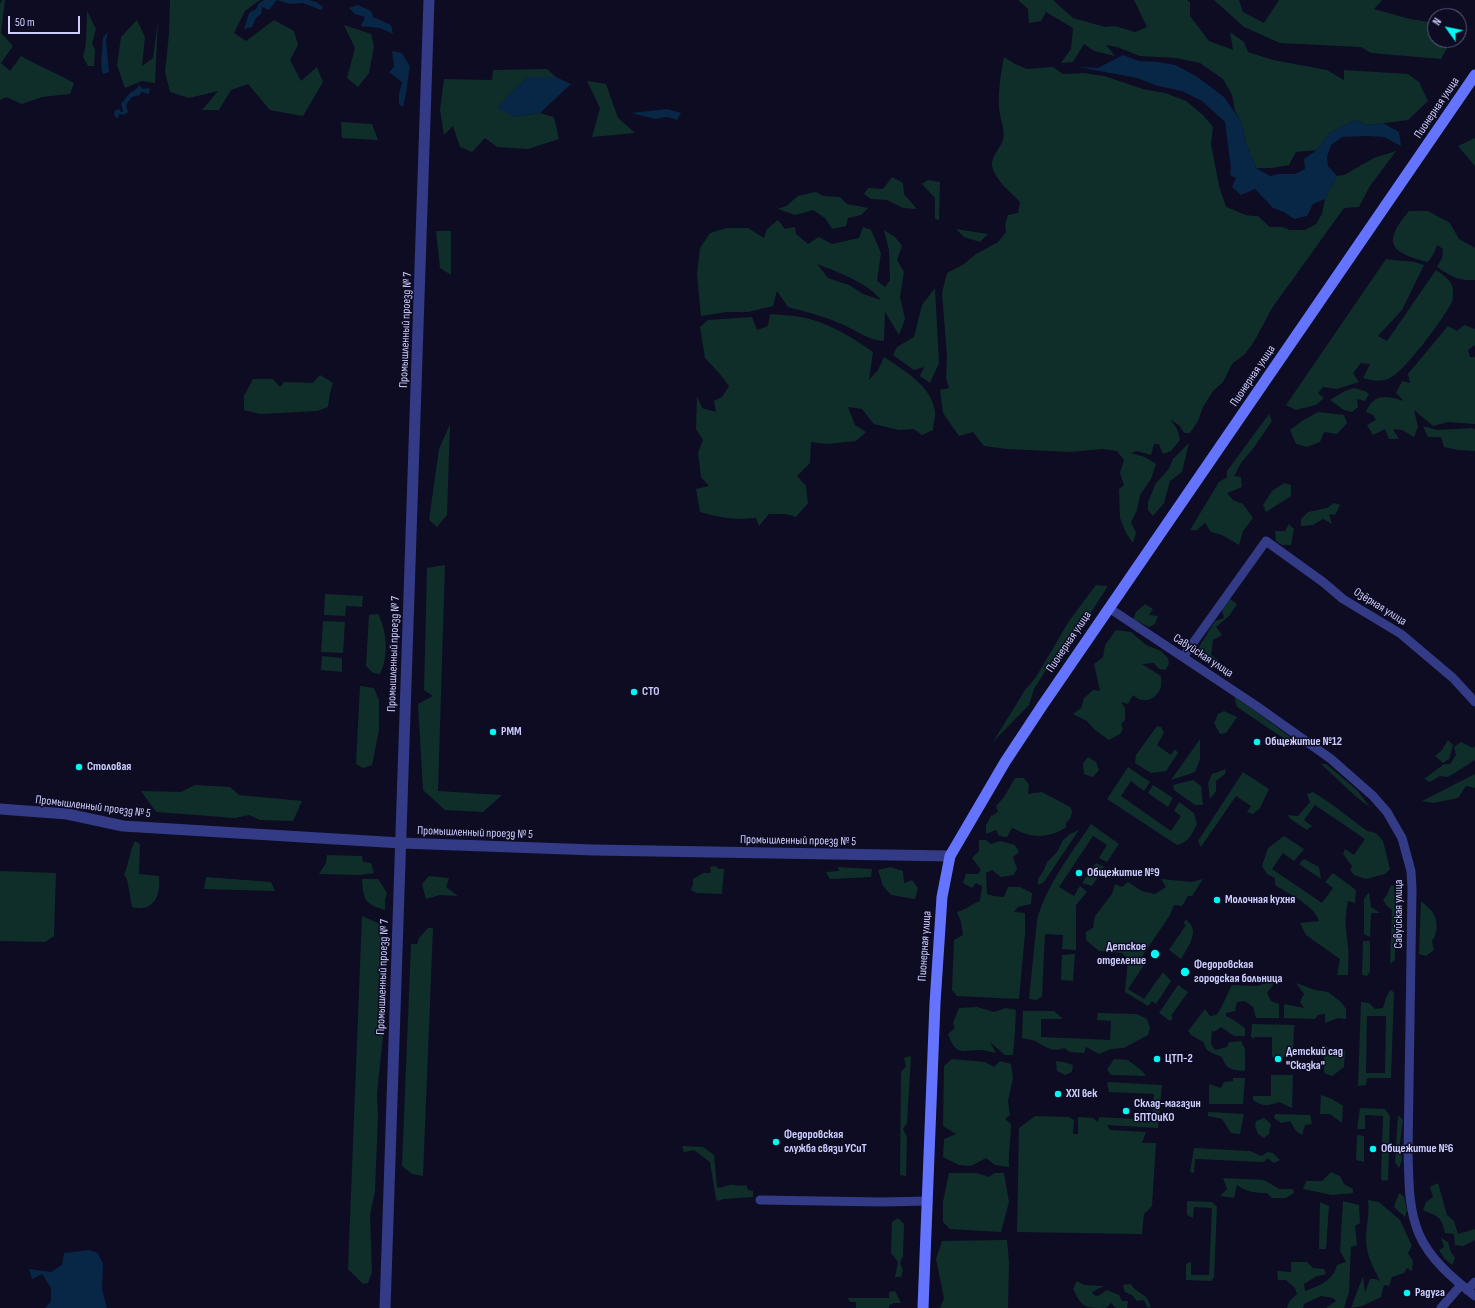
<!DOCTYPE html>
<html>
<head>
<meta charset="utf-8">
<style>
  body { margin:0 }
  #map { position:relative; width:1475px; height:1308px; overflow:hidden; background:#0d0c23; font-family:"Sofia Sans Condensed",sans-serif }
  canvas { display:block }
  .north { position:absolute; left:1427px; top:8px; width:40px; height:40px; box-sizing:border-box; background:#0d0c23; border:1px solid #5a5a7b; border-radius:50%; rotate:303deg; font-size:11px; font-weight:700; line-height:16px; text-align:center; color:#cecfff }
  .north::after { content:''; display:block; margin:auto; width:14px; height:18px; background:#00f9f4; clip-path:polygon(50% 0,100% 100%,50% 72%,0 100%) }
  .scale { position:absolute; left:8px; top:16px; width:72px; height:18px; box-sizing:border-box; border:2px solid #cecfff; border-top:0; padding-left:5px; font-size:12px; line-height:14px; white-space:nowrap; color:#cecfff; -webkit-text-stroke:3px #0d0c23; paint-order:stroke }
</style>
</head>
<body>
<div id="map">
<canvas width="1475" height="1308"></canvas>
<div class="north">N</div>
<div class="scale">50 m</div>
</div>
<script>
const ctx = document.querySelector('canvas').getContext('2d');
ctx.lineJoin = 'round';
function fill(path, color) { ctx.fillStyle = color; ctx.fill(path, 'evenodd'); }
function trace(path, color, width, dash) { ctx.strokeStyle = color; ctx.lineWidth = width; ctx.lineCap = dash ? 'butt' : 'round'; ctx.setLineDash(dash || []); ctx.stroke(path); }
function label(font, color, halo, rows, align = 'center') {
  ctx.font = font + ' "Sofia Sans Condensed",sans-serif'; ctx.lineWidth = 3; ctx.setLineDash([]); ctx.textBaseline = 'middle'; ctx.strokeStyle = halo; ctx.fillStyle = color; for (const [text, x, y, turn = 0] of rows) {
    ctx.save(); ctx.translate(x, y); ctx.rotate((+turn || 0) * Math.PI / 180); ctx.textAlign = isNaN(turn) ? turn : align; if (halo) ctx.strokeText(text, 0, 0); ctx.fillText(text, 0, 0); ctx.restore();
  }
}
const green = new Path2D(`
  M2,0H5L1,33L13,46L1,63L10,71L21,56C38,66 57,73 74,83L70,94L42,97L22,104L6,97L0,100V4Z
  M170,0H260L245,11L234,33L246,41L274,20L294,31L298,45L290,60L301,81L317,67L323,82L303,116L270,110L248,84L231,90L219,110H202L218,91L189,98L170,92L165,72L169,34Z
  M1018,0H1053L1073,18L1105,27L1115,26L1135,32L1147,27L1134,0H1187L1190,2V16L1209,41L1233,50L1230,32L1244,42L1248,52L1273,60L1327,70L1344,80V70L1408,74L1419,82L1428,101L1408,120L1368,125L1355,120L1329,133L1317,150L1296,152L1289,165L1272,168H1256L1246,143L1241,121L1235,111L1232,95L1223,79L1200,63L1176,58L1140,56L1117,47L1106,45L1115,56L1094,51L1084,44L1073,62L1061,63L1071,49L1073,28L1046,12L1041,21L1029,23L1028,9Z
  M1214,0H1239L1243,12L1264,23L1279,0H1382L1374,9L1410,19L1435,23V40H1444L1447,48L1441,59L1371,53L1361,47L1280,43L1244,27Z
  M87,11L96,29L92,44L95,50L94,66H88L83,57L86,43Z
  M137,20L145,37L142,66L153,58L158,20L155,83L142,81L125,88L117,65L121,37Z
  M344,25L371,34L374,46L369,73L358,87L347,78L355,48Z
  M1004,57L1015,64L1027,69L1053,67L1063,74L1083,73L1104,76L1143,89L1165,93L1186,101L1203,115L1213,127L1211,144L1219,186L1226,207C1239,211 1244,217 1258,216L1270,227H1282L1290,230H1305L1316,224L1322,214L1325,199L1337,176L1344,175L1374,158L1396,151L1370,186L1359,207L1344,208L1272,308L1255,340L1245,354L1232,364L1223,382L1213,391L1203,407L1198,421L1190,433H1184L1180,426L1170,419L1177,429L1180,440L1171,451L1163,454L1159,444H1154L1151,455L1137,451L1131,453L1145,457L1156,464L1151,479L1140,495L1137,510L1131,522L1136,533L1133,543L1126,533L1120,518L1119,489L1124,485L1120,473L1124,460L1117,451L1102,449L1070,452L1007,449L984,446L973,432L959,436L943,413L940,390L949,388L946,378L947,356L942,293L947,273L964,264L976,254L998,242L1006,232L1005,225L1008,215L1018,213L1020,202C1010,191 997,182 993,169C989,158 1000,149 1003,140C1006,129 999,117 999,107C998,90 1001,74 1004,57Z
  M547,69L556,77H528L510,94L498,108L515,117L540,113L554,117L559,139L528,149L497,147L485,138L472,152L460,147L453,126L444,135L440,110L444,79L492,80L493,70Z
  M587,81L606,84L618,118L635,133L592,137L600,108Z
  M341,122L372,124L378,140L342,138Z
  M1475,138V166L1458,146Z
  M892,177L903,183L904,194L917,209L903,208L887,200L871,199L864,194L868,188L883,189Z
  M928,180L940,182L939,220L935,219V198L922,184Z
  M816,192L823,196L840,197L847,204L868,208L861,215L848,218L846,226L832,229L825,218L813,210L795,215L778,209L786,206L798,196Z
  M1409,211H1428L1450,223L1459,239L1475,248V280C1458,281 1451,276 1437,267L1442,258L1443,249L1437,245L1434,253L1428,262C1420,260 1405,256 1399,251C1384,240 1401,221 1409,211Z
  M778,220L785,229L795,227L796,234L808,244L819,237L832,244L859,238L863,227L871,230L881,253L877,281L885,287L890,280L889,250L884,230L895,237L902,246L897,260L904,272L900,297L905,319L899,335L885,312L884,341C870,341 857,331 844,325C826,317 807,312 788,307L777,291L773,306L748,312H726L701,316L697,274L700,248L710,233L727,228H748L764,238L767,229ZM817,264C838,272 868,283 881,300L863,294L849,285L828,278Z
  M956,229L988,234L980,242L964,237Z
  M436,231H451V275L440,268Z
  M1386,259C1401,262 1409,259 1424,265L1402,310L1378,336L1387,341L1436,270C1443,275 1452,280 1453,290C1453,294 1453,299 1452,302C1444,318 1405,371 1390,378C1382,382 1372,381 1363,378L1370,364L1361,363L1353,373L1359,382L1337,389L1323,387L1318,393L1324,398L1316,405L1296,410L1286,405Z
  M935,288L939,363L930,383L920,376L924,367L914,370L893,355L897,347L914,337L922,305Z
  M770,314C778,315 787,315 795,316C824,320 849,335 873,352L869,380L878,370L884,357C903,370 931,385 935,411C936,416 933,424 933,430L922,435L914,429L899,430L874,424L862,409L848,407L855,425L866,432L856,441L827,444L811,442L810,463L797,476L806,486L808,503L796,517L786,514H769L759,526L756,518C734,520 721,518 700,512L696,489L709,486L701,477L698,453L703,440L696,429L697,396L702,408L716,412L714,401L722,397L729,386L719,373L705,358L700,327L708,320L752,317L757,330L768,326Z
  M1464,325L1475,329V345L1468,350L1470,357H1475V424L1448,422L1433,426L1414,410L1418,427L1414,437L1402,430L1393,429L1399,439H1389L1385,429L1373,435L1367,425L1376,420L1373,415L1366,412C1374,392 1388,396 1404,401L1396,393L1402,381L1410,383L1408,374L1448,326L1457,331Z
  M320,375L333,383L330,393L328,407L317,411L260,414L244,410V396L253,379H273L280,387L284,382L313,383Z
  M1354,388L1365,391L1369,394L1365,401L1357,399L1358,407L1352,412L1344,410L1330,400L1345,391Z
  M1318,412L1344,415L1347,423L1337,434L1324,432L1320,442L1307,447L1296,444L1290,430L1302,421Z
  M1269,414L1272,421L1255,446L1241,463L1234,476L1241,477L1242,487L1227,493L1233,500L1243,504L1253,518L1243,531L1239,545L1222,535L1211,532L1205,523L1197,530H1190L1219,482L1227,477V471Z
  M450,424L447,515L437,527L429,520L439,449Z
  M1423,426L1437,430L1473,428L1475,430V451L1458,450L1444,447L1441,437H1428Z
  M1189,443L1182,472L1170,481L1164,503L1153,516L1148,510V502L1156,483L1168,470L1173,459Z
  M1284,483L1291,485V496L1266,512L1263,505L1272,491Z
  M1334,503L1340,505L1335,515L1329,514L1332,524L1323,519L1313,525L1301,526V519L1308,512L1327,508Z
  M1289,524L1294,529L1291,545H1282L1276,541L1275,531H1285Z
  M445,565L438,791L502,795L483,812L445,810L423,790L418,704L433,696L424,690L427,568Z
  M1096,585L1108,586L1079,631L1056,654L1034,689L1029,705L993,742L1025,690L1036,677L1069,621Z
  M325,594L363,596L362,607L346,606L345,616L324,615Z
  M1230,599L1237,604L1229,616L1216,627L1222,635L1213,640L1211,655L1218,660L1225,667L1224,671L1203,657L1197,650L1215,621L1224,618L1222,610Z
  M1145,604L1153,609L1149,615L1158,616L1155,624L1149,627L1133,619L1136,612Z
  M378,614C387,631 389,656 380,674L373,673L366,666L369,615Z
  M323,621L345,622L343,653L321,652Z
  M1116,630L1131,632L1146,645L1161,651L1168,658L1169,664L1165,670L1159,669L1154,663L1142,664L1161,676C1161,680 1162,686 1160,689C1155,701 1142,704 1133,695L1128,704L1121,702L1125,708V720L1121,724L1123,729L1120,734L1109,740L1095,730L1087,721L1073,714L1081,708L1084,698L1093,690L1100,691L1094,664L1103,657L1105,645Z
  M322,656L342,658V672L321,670Z
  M360,686L374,688L379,700V730L372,765L363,768L356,764Z
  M1234,697L1247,705L1301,745L1292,744L1237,707Z
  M1224,711L1237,717L1226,733L1220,734L1214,723L1218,714Z
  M1157,726L1161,727L1164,733L1157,745L1171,755L1175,749L1178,753L1166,771L1151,773L1135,763L1136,755Z
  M1200,739V759L1195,772L1171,780Z
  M1448,740L1453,745L1449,759L1443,763L1435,756L1442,750Z
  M1461,742L1473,748L1475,746V760L1448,777L1440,776L1430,782L1424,779L1444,764H1450L1456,755L1454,747Z
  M1088,757L1096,762L1099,770L1093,777L1084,774L1083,763Z
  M1321,764H1326L1357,790L1370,807C1352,795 1337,778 1321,764Z
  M1128,767L1150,782L1144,791L1131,781L1121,796L1171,831L1181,816L1174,811L1179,802L1194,813L1197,824C1191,835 1189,842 1177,845L1107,799Z
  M1226,769L1225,774L1216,781V791L1210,799L1208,783L1212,774Z
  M1243,772L1269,789L1260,808L1253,814L1247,812L1251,806L1236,796L1201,847L1198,841Z
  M1475,774V788L1466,786L1458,798L1433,803L1422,801Z
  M1015,778H1024L1029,785L1028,794L1042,792L1070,807L1072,811L1071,817L1066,823V827C1057,834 1042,838 1030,835C1024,834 1017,830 1012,828L1007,837L999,836L996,830L986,834V825L991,816L998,812L996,806L1004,797Z
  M1193,780L1201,786L1203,805H1195L1174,790L1173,785Z
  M195,785L230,787L239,795L302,801L293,821L260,820L249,815L235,818L156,812L141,791L181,792Z
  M1153,785L1173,798L1168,807L1148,793Z
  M1313,792L1330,803L1367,831L1376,833L1383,841L1390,869L1385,874L1366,879L1354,875L1350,870L1352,866L1343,854L1345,849L1354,855L1365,839L1315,805L1304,820L1312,826L1307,830L1292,820L1287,815L1298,816L1310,802L1307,794Z
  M1091,824L1119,844L1107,862L1099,858L1107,845L1093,836L1059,887L1074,896L1080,886L1087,892L1076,905V950L1062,949L1063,935L1045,934L1042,996L1037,1000L1029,999L1037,920C1047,884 1071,854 1091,824Z
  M1079,830L1044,882L1038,885V879L1044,870L1047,862L1057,852L1063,840L1070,834Z
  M1284,836L1304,849L1294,861L1283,853L1272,869L1322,903L1333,888L1325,882L1333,873L1356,890L1355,903L1348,901C1344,921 1346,927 1348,946C1349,956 1348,966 1348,975H1337L1340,959L1306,935L1300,923L1319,921C1315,906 1289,894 1275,885V878L1267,874L1262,866L1268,848Z
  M979,840H986L991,844L1000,841L1015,845L1019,852L1013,857L1017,869L1014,875L1001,877L992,870L986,873L987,894L993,896L1004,897L1008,887H1020L1032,893L1031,904L1018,907L1014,912L1025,913V934L1019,999L957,996L952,990L954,940L963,935L961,922L957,912C966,910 971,904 980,901L982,886L976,883L972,888L963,883L966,874H978L981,870L972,858L979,851Z
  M135,841L140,844L139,874L159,876C161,895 154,913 132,907L127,879L124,875C129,864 129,852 135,841Z
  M327,855L362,856L363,862L371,863L374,873L360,875L319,874L326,863Z
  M1304,859L1319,867L1321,879L1299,864Z
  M1096,863L1104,867L1092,886L1082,883Z
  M716,866L719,869H724L722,894L697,893L691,890L693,884V879L703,873H711L710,867Z
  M838,867L872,869L871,877L830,879L826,872L839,871Z
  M890,867L903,871L904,883L912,880L918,888L915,899L891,895L883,886L878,870Z
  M0,871L56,873L54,936L45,942L0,941Z
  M429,876L449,878L446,887L458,896L440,895L426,899L422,884Z
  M206,877L271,882L275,891L204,889Z
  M362,879H378L387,893L385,900V910C365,904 363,900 362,879Z
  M1161,879L1192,882L1203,879L1192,896H1188L1182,906L1174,905L1170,915L1141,958L1146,962L1128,989L1144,999L1163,972L1171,981L1156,1004L1152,1001L1148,1006L1125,992L1128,960L1122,953L1099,951L1086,940V932L1093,928L1095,916L1112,894L1115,884L1122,887L1128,882L1142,891L1155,894L1166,887Z
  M1391,885L1394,886L1395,895V960L1390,964L1392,910L1387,906L1383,900L1387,895Z
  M1369,892L1371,907L1380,913H1371L1370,937L1364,934V899Z
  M1421,901C1425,905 1431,909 1433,913C1438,921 1438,933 1432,941L1434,950L1426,956L1419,954Z
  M362,916L382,925L385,950L381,957L384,982L381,1018L383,1035L377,1094L378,1116L375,1191L370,1215L372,1272L368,1283L363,1284L348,1269Z
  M1186,920C1201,930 1188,947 1181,959L1169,950L1186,925L1183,923Z
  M428,928H433L423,1176L412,1174L402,1166L411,944H417L419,938Z
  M1363,941H1370V972L1367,976L1362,975Z
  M1075,954L1073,981L1061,980L1062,955Z
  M1273,980V985L1267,993L1271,1001L1279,1004V1018H1256L1253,1007L1245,1001L1237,1002L1235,1011L1226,1013V1016L1232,1019L1245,1028V1036H1234L1221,1027L1214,1032L1212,1030L1211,1044L1215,1050L1227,1047L1229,1042L1241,1041L1245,1049V1071C1233,1070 1226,1070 1222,1057L1214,1054L1207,1050L1203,1042L1191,1035L1188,1031L1205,1009L1210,1016C1211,1016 1216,1015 1217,1014C1220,1012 1229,990 1232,985L1258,986Z
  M1296,983L1315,990L1328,992L1341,1002L1346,1009V1019L1338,1018L1325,1023V1014L1318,1015L1315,1019L1284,1018V1004L1304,1008L1300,1002L1304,994Z
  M1178,985L1188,992L1171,1016L1173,1018L1170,1021L1159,1013Z
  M1390,990L1394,992L1391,1078H1367L1366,1085L1358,1086L1361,1002L1369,1003L1375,1009L1383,1008L1386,998ZM1367,1016H1386L1385,1073H1366Z
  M977,1007L994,1012L1006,1008L1016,1010L1015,1032L1013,1055H1005L990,1042L996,1053C991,1052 985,1050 980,1050C960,1050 957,1057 948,1034L955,1028L953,1023L959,1008Z
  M1023,1011H1054L1063,1019H1041V1037L1110,1040L1111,1021L1097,1020L1098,1013L1137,1014L1147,1019L1150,1028L1148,1035L1124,1048L1111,1049L1099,1054L1086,1047L1084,1053L1070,1052L1064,1048C1049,1054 1043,1043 1032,1040C1029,1039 1025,1039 1022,1038Z
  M1252,1024L1295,1025L1294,1029L1293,1057H1272V1037H1254V1040L1251,1036Z
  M1324,1047C1332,1047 1337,1051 1345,1051L1344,1067L1332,1076L1324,1073Z
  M911,1056L907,1123L903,1129L907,1137L906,1176L900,1175L901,1072L906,1066L904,1058Z
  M952,1059L985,1062L994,1067L1000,1061L1011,1064L1013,1078L1008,1101L1010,1115L1005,1119L1011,1124C1011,1139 1008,1153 1009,1167L995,1165L986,1158L971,1166L959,1165L943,1157L944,1139L956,1134L943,1126L944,1066Z
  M1114,1059L1128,1060L1142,1071L1146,1076L1111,1075L1107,1070Z
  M1056,1061L1064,1062L1073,1065L1072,1072L1065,1075L1057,1071Z
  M1271,1075H1293L1292,1108L1279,1102C1268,1106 1263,1107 1253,1100V1096H1271Z
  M1233,1078H1245L1243,1104H1209V1084L1221,1088L1224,1082L1233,1081Z
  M1107,1082L1162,1085L1158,1128L1107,1125L1110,1130L1146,1132L1142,1143H1156L1152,1206L1144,1214L1142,1234L1017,1232L1019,1128L1035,1116L1069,1117L1074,1120L1073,1134H1078V1117L1093,1118L1098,1122L1099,1117L1152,1120L1154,1094L1109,1092Z
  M1321,1095L1332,1099L1343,1106L1342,1123L1330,1114H1320Z
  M1360,1108L1385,1109L1390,1116L1388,1180L1382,1181L1381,1177L1383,1116L1365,1115V1129H1357Z
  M1208,1112L1244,1114L1240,1134L1231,1133L1222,1119L1208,1116Z
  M1275,1114L1310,1115L1312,1124L1305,1125L1302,1135L1296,1131L1290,1121L1281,1123L1274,1118Z
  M1398,1115L1403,1120L1400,1143L1402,1160L1399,1168L1395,1162Z
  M1264,1118L1271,1124L1269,1134L1264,1138L1258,1134L1255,1126L1256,1121Z
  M1357,1135L1364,1136V1162L1356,1160Z
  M682,1146L703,1147L714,1155L717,1187C723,1189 724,1186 729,1185C735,1184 738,1187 746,1185L748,1190L753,1191V1197L723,1199L718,1201L716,1199L710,1162L694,1150L684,1152Z
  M1194,1148L1250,1151L1262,1156L1267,1152L1273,1153L1280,1160L1274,1163L1267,1158L1264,1162L1195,1159L1194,1173L1190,1172Z
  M1331,1172L1340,1176L1344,1184L1353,1189V1193L1332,1195L1303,1189L1306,1181H1322Z
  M949,1173H977L989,1177L994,1173H1004L1009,1202L1001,1232L950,1229L943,1222V1202Z
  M1223,1178L1264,1180L1279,1189H1293L1294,1193L1286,1198H1272L1267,1193C1256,1193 1246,1192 1237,1185L1234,1198L1220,1196L1227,1189Z
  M1438,1183L1447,1215L1454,1221L1458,1234L1475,1229V1240L1463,1246L1455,1245L1454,1234L1445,1233C1441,1215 1438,1217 1423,1210L1426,1202L1433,1197L1430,1187Z
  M1399,1193L1404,1197L1407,1210L1405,1217L1394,1207Z
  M1368,1200L1379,1202L1400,1220L1412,1246L1408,1253L1413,1261L1412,1271L1407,1268L1404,1273L1392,1277L1389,1286L1384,1285L1381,1297L1362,1306L1351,1308L1363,1276L1365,1293L1370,1279H1376L1380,1281C1374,1268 1366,1255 1366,1240C1366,1226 1370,1213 1368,1200Z
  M1187,1201L1212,1202L1217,1207L1214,1277L1211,1281L1186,1280V1264L1191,1262V1275H1209L1212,1208L1194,1207L1193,1218L1187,1215Z
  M1343,1201L1359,1205L1360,1223L1355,1226L1357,1245L1351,1247L1349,1292L1344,1308H1326L1336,1301L1333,1298L1321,1296L1304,1304L1303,1308H1287L1289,1302L1297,1294L1295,1288L1286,1280H1278L1277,1271L1291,1272V1262H1307L1313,1268L1324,1269L1326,1274L1315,1277L1304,1284L1305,1291C1319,1286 1333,1281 1337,1265L1346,1262L1340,1251Z
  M1320,1202L1329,1206L1326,1249H1319Z
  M898,1218L904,1224L903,1256L900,1263L903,1270L901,1277H895L898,1262L891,1253L892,1222Z
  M1441,1238L1448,1242L1451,1252L1455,1258L1452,1265L1444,1258L1439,1250L1444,1247Z
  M1007,1240L1009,1262L1008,1308H940L944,1298L936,1259L942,1241Z
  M1077,1281L1084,1285L1104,1286L1092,1292L1094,1295L1098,1296L1107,1290L1119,1295L1122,1301H1128L1127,1308H1116L1111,1303L1106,1308C1085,1308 1082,1308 1073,1289Z
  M1131,1284C1137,1295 1148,1292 1151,1308L1147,1307L1144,1300L1137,1301L1132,1295L1125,1292L1123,1285Z
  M895,1291L901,1303H894L889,1305V1308H856V1302H850L848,1298H889V1292Z`);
const water = new Path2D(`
  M264,0H309L317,2L323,7L321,10L303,3L290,4L277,0L269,10L262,7L261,14L256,18L252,27L244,29L249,13L256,9L259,3Z
  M358,5L371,11L373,17L391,25L393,34L380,28L361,26L365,17L355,14L349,8Z
  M108,32L106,40L109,72L103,74L101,66L103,37Z
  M392,51L402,53L410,67C407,81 407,93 403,107L399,104V94L402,82L389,72L394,67Z
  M1123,55L1139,61L1158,62L1175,65L1196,76L1224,97L1241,121L1246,143L1256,168L1270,176L1279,174H1295L1305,169L1304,159L1317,150L1329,133L1355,120L1368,125L1383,123L1399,132L1401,146L1384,137L1367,136L1342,137L1331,145L1327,157L1328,166L1337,176L1325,199L1313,204L1307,216L1294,219L1284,212L1273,208L1255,189L1241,195L1232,187L1236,178L1230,175L1231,168L1225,122L1202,101L1182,91L1158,86L1137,78L1078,67L1098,68Z
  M528,77H556L571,84L540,113L515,117L497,108L510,94Z
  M139,85L143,89L150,88L149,94L141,92L140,95L132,97L126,105L128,112L124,115L119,114L118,119L114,115L115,110L119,109L121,112H123L121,103C125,100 126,97 129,94C133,90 136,91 139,85Z
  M667,109L681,113L677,120L667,117L655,119L631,113Z
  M89,1250L98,1253L103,1264L102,1289L107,1308H45L51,1302V1288L42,1274L32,1279L29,1269L51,1272L62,1265L64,1253Z`);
const minor = new Path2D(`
  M1109,608L1255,705L1331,759L1373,796L1387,812L1402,838L1411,871L1412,889L1408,1152C1409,1180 1408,1208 1419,1234C1430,1260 1455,1280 1475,1296
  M1183,657L1266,541L1323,582L1343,599L1401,634L1453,678L1475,702
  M760,1200L882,1202L928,1201
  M1467,1290L1475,1282
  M1441,1308L1461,1285`);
const tertiary = new Path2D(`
  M0,809L67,814L123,826L401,843L594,850L950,856
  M385,1308L429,0`);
const secondary = new Path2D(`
  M923,1308L935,1003L942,897L950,856L1005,762L1042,706L1475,75`);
const markers = [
  [634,692,4,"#00f9f4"],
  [493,732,4,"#00f9f4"],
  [1257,742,4,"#00f9f4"],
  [79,767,4,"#00f9f4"],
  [1079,873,4,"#00f9f4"],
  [1217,900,4,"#00f9f4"],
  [1155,954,5,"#00f9f4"],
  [1185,972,5,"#00f9f4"],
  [1157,1059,4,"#00f9f4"],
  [1278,1059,4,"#00f9f4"],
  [1058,1094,4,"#00f9f4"],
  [1126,1111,4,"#00f9f4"],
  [776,1142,4,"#00f9f4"],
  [1373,1149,4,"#00f9f4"],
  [1407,1293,4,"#00f9f4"]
];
const streetNames = [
  ["Пионерная улица",1437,108,-56],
  ["Промышленный проезд № 7",406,330,-88],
  ["Пионерная улица",1253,376,-56],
  ["Озёрная улица",1380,607,32],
  ["Пионерная улица",1069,642,-56],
  ["Промышленный проезд № 7",394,654,-88],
  ["Савуйская улица",1203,656,33],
  ["Промышленный проезд № 5",93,807,7],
  ["Промышленный проезд № 5",475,833,2],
  ["Промышленный проезд № 5",798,841,1],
  ["Савуйская улица",1399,914,-90],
  ["Пионерная улица",925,946,-86],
  ["Промышленный проезд № 7",383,977,-88]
];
const poiNames = [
  ["СТО",642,692],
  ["РММ",501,732],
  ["Общежитие №12",1265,742],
  ["Столовая",87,767],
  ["Общежитие №9",1087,873],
  ["Молочная кухня",1225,900],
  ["Детское",1146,947,"right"],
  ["отделение",1146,961,"right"],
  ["Федоровская",1194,965],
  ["городская больница",1194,979],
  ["Детский сад",1286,1052],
  ["\"Сказка\"",1286,1066],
  ["ЦТП-2",1165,1059],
  ["XXI век",1066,1094],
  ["Склад-магазин",1134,1104],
  ["БПТОиКО",1134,1118],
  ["Федоровская",784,1135],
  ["служба связи УСиТ",784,1149],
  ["Общежитие №6",1381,1149],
  ["Радуга",1415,1293]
];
fill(green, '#0f2e29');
fill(water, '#082646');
trace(minor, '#333a86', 9);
trace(tertiary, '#333a86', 11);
trace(secondary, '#6574ff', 11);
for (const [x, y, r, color] of markers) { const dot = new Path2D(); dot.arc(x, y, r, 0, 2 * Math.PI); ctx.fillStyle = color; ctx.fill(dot); trace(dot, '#0d0c23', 1.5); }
label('12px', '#cecfff', '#0d0c23', streetNames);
label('bold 12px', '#cecfff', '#0d0c23', poiNames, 'left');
</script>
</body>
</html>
